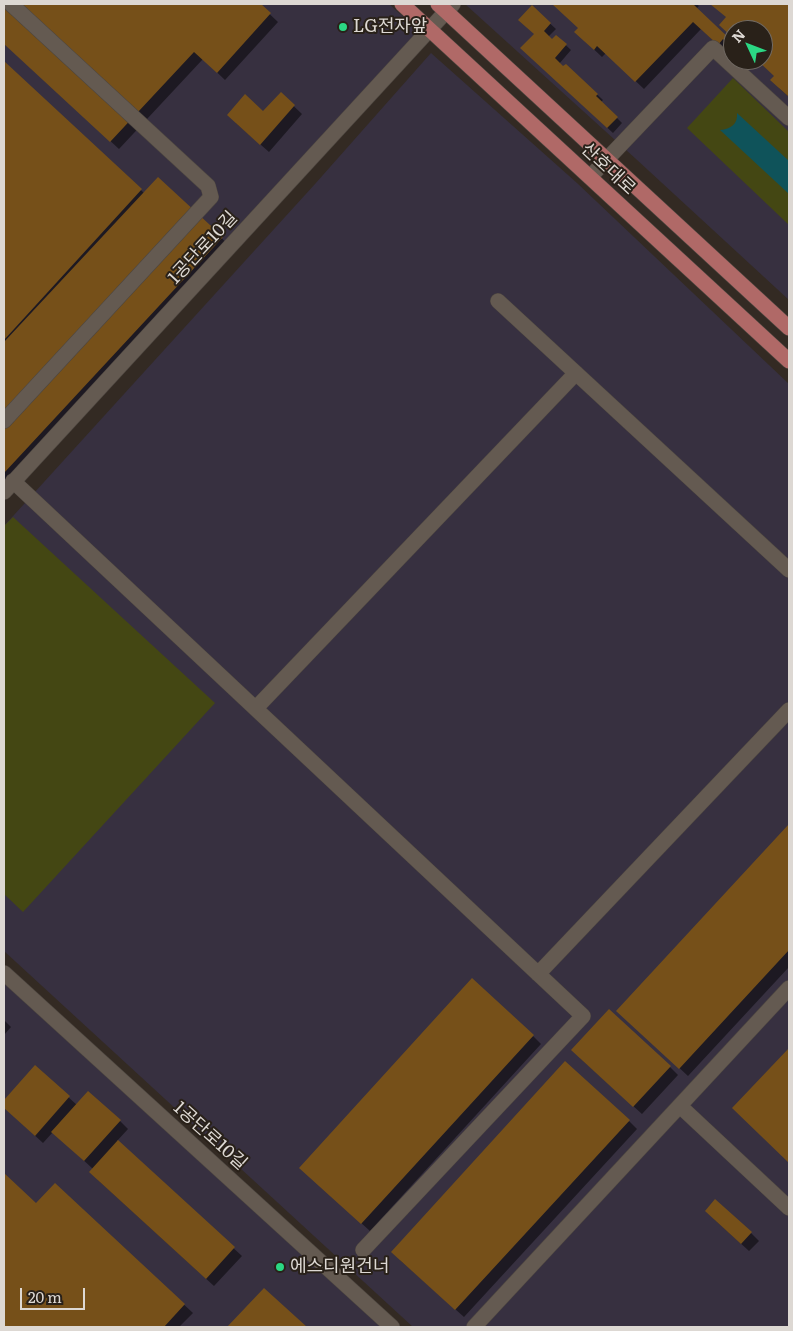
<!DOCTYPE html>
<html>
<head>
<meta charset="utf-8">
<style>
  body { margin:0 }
  #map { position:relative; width:793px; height:1331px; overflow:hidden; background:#332a23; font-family:Literata,serif }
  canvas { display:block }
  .frame { position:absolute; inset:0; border:5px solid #ddd8d3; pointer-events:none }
  .north { position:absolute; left:723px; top:20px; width:50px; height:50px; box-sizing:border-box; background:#292119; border:1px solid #716a63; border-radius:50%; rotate:313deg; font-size:14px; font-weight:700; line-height:20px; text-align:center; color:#ddd8d3 }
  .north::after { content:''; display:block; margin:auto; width:18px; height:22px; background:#2bd884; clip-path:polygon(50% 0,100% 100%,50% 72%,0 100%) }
  .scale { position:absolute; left:20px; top:1288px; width:65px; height:22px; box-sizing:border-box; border:2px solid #ddd8d3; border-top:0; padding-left:6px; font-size:15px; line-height:18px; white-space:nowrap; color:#ddd8d3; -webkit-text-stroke:4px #292119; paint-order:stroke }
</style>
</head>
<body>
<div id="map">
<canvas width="793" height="1331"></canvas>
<div class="frame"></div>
<div class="north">N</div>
<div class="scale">20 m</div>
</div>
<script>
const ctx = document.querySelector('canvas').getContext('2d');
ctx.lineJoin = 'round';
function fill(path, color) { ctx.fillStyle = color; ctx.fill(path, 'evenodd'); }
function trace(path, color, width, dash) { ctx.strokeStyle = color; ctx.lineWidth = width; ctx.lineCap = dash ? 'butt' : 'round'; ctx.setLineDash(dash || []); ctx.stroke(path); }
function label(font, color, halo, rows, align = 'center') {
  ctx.font = font + ' Literata,"Noto Sans KR",serif'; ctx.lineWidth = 4; ctx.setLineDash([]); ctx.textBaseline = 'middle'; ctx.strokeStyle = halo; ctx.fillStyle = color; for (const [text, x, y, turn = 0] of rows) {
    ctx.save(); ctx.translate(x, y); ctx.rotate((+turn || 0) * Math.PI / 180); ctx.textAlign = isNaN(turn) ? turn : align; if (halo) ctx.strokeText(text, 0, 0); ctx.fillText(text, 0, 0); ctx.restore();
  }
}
const industrial = new Path2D(`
  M4,4H389L420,32L4,481Z
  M465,4H789V300L636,159ZM733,30H763V60H733Z
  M431,53L577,183L789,384V1327H413L4,951V526L315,184Z
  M4,973L392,1327H4Z`);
const green = new Path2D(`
  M733,78L789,132V225L687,128Z
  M13,517L215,703L23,912L4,894V526Z`);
const water = new Path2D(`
  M737,113L789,161V194L720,130C731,129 738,124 737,113Z`);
const shadow = new Path2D(`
  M4,4H259L278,22L225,80L203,59L119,149L4,43Z
  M553,4H696L699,6L696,9L733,43V48L731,46L726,52L701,29L644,89L606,53L602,57L584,40L579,28Z
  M712,4H789V97L779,88L775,76L758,60H763V30H733V37L728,18Z
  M532,7L556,29L548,37L553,41L556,36L571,50L559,64L564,68L566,65L603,100L601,102L622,123L613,133L527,53L535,34Z
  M4,63L144,193L158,179L230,246L4,489Z
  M281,94L302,114L269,152L236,123L264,113Z
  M789,826V967L688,1076L618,1011Z
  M4,1020L11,1027L4,1035Z
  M533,1036L541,1044L370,1231L309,1176Z
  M789,1049V1162L733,1108Z
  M580,1058L670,1067L678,1075L642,1114Z
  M35,1067L77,1105L120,1121L128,1129L117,1141L242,1256L214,1286L98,1180L93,1169L53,1132L43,1143L4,1107V1102Z
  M629,1121L637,1129L464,1317L400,1260Z
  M4,1175L36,1205L55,1185L193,1313L179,1327H4Z
  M714,1219L751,1233L759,1241L749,1251Z
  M264,1289L305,1327H229Z`);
const building = new Path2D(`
  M4,4H261L271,13L217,73L194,52L110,142L4,44Z
  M552,4H693L733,42V48L723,39L718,45L693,22L635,82L597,46L594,50L574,32L578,28Z
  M710,4H789V97L770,80L774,76L757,60H763V30H733V38L719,25L726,17Z
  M532,5L551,23L544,31L552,39L556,35L567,44L555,58L563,66L566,64L598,94L596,96L618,117L607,128L520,48L534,34L518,20Z
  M4,61L142,189L4,340Z
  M281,92L295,105L260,145L227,115L245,94L263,111Z
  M158,177L223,237L4,473V342Z
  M789,824V950L679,1069L616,1011Z
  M472,978L534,1035L361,1224L299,1168Z
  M609,1009L671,1066L633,1107L571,1050Z
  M789,1048V1163L732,1108Z
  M565,1061L630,1120L455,1310L391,1252Z
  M35,1065L70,1096L35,1136L4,1108V1100Z
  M88,1091L121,1120L84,1161L51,1132Z
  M118,1140L235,1247L206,1279L89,1172Z
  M4,1173L36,1203L55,1183L185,1304L164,1327H4Z
  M715,1199L752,1232L741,1244L705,1211Z
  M264,1288L307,1327H227Z`);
const minor = new Path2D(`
  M590,177L713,48L789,118
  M498,301L789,570
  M4,421L211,197L208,186L11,4
  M13,481L583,1016L363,1250
  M4,492L453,4
  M256,708L576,373
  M4,973L392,1327
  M538,974L789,710
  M680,1106L789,1208
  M474,1327L789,988`);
const major = new Path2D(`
  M402,4L789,361
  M438,4L789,328`);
const markers = [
  [343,27,5,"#2bd884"],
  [280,1267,5,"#2bd884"]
];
const poiNames = [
  ["LG전자앞",353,27],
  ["에스디원건너",290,1267]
];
const streetNames = [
  ["산호대로",608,169,43],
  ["1공단로10길",203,248,-47],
  ["1공단로10길",210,1136,42]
];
fill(industrial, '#373040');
fill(green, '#444713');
fill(water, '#0f535a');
fill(shadow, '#0007');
fill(building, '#765019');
trace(minor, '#4d4640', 16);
trace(major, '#4d4640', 16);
trace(minor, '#645a51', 15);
trace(major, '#b06967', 15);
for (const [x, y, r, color] of markers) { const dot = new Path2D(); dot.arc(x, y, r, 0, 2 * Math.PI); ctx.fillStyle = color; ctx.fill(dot); trace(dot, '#292119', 2); }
label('18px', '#ddd8d3', '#292119', poiNames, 'left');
label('18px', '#ddd8d3', '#292119', streetNames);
</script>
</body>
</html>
